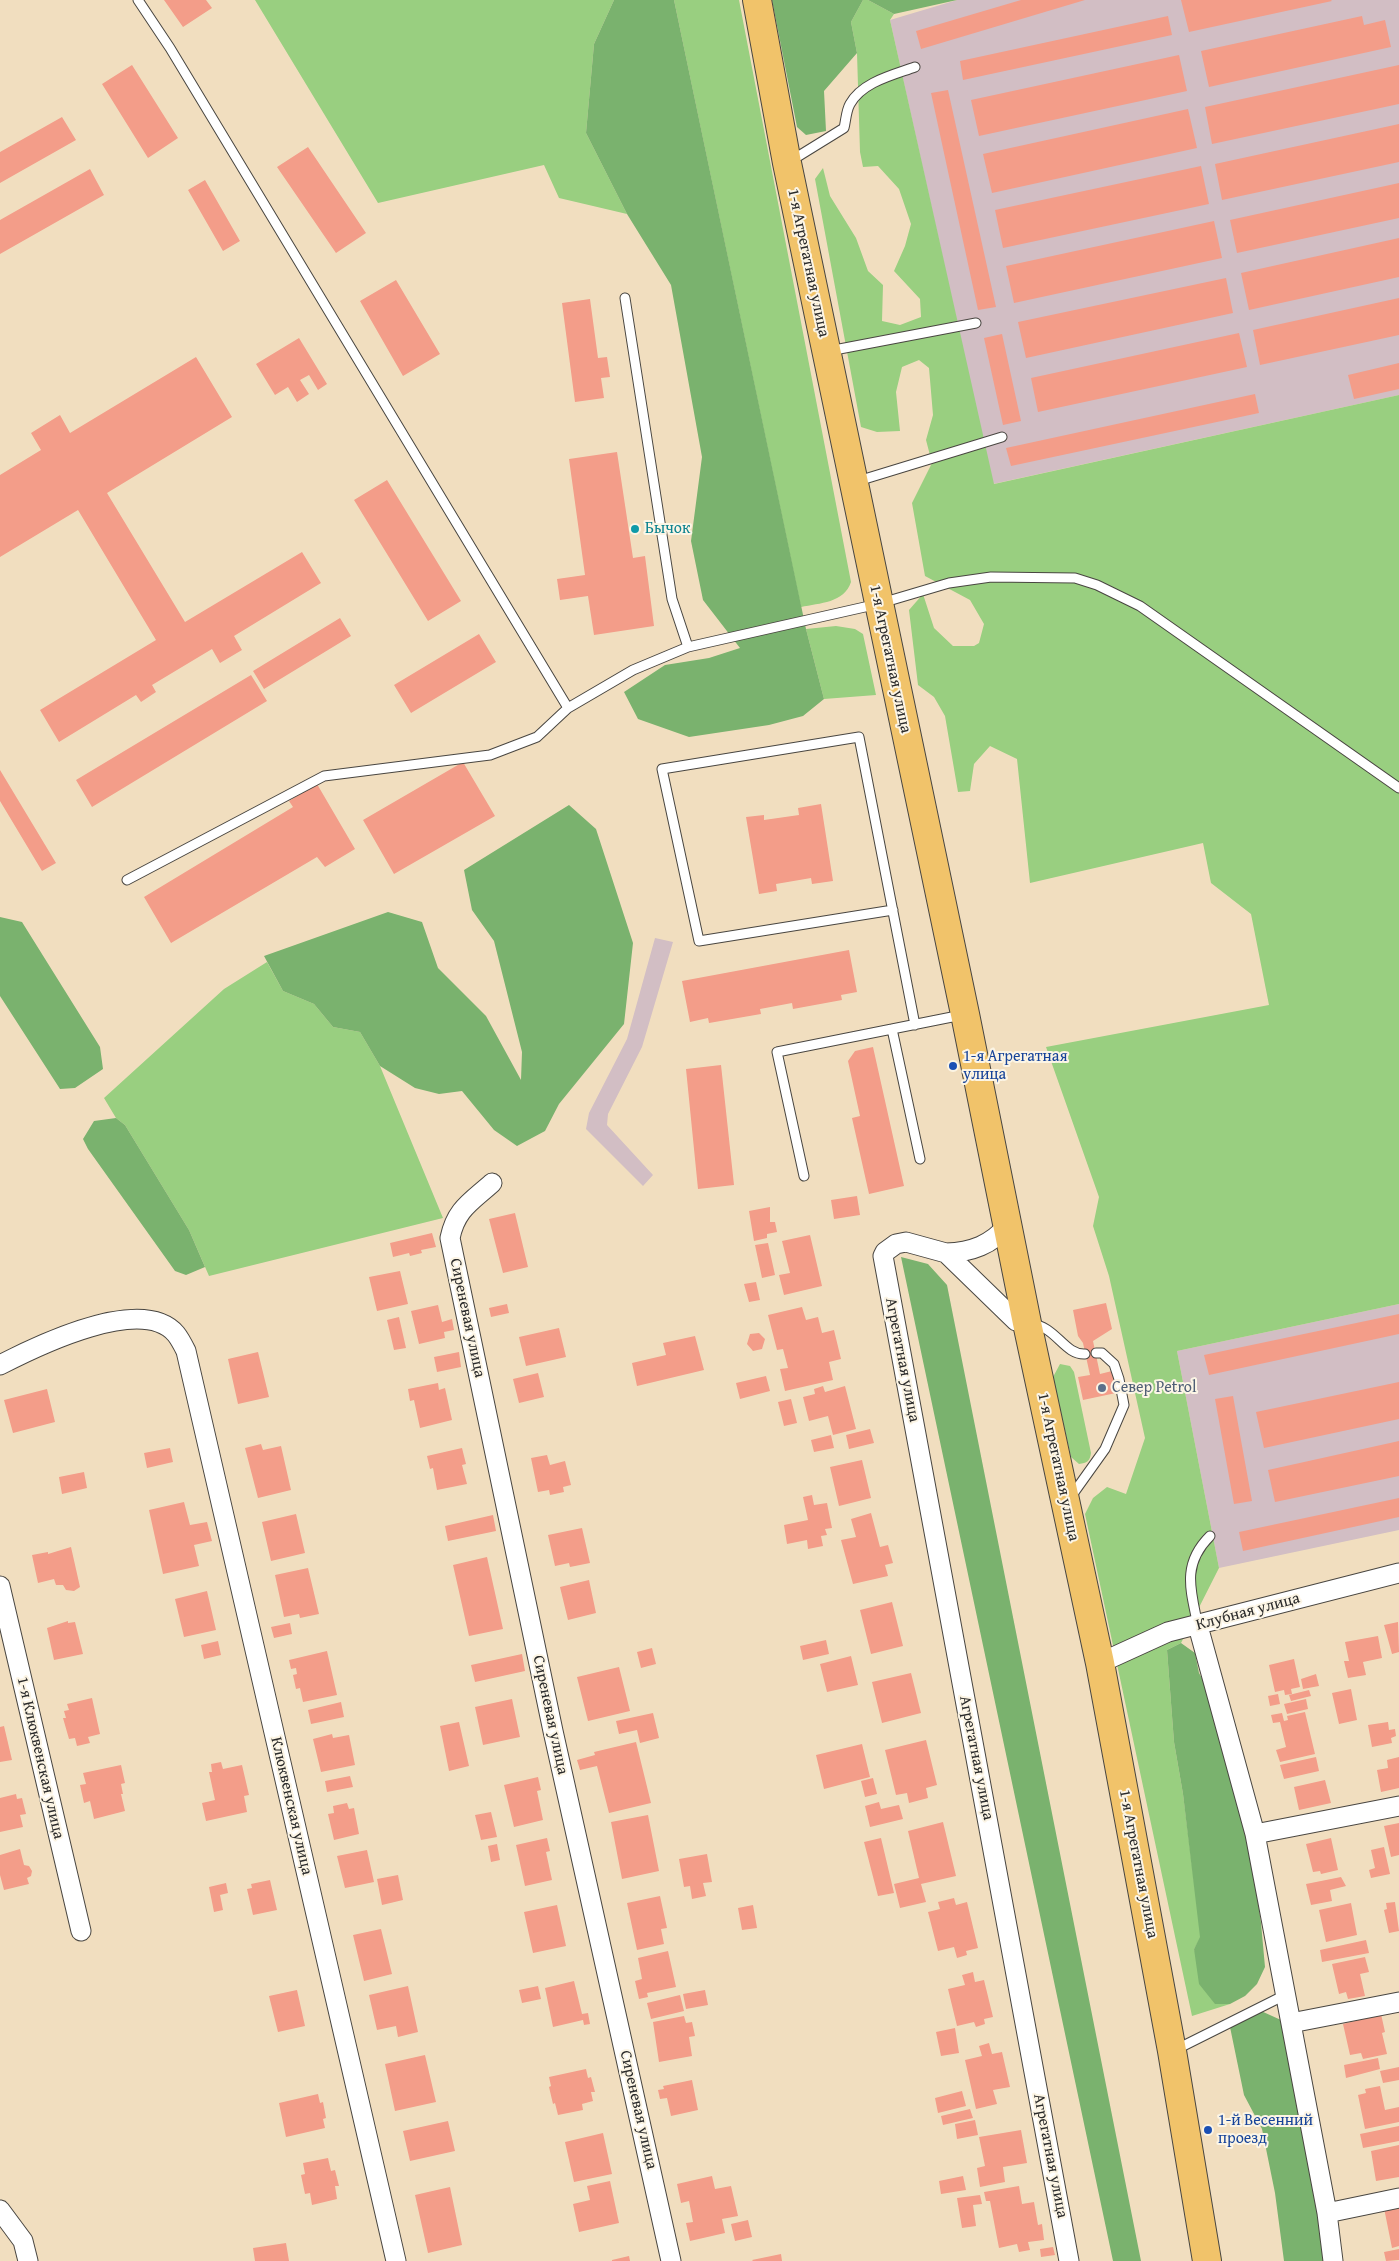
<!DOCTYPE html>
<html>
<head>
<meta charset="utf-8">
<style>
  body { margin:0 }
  canvas { display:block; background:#f1debf }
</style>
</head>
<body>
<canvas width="1399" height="2261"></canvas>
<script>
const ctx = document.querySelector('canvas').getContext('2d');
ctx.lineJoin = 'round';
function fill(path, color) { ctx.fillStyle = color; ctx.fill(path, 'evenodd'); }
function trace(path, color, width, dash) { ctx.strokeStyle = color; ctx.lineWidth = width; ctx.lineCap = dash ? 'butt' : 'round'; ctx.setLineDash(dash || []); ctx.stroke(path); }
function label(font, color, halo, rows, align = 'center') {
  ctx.font = font + ' "Gentium Book Plus",serif'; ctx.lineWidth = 4; ctx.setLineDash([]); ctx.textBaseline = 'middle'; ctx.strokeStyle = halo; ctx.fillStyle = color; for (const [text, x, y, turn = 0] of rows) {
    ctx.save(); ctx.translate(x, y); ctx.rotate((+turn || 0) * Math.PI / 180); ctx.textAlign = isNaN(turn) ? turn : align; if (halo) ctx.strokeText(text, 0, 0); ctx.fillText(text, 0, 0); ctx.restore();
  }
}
const industrial = new Path2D(`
  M957,0H1399V395L993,484L890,20Z
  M655,938L673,942L642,1047L608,1114L607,1125L653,1175L643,1186L586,1129L589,1113L627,1039Z
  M1399,1304V1530L1219,1568L1177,1351Z`);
const green = new Path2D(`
  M255,0H614L594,44L586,133L627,214L559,198L544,165L378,203Z
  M674,0H739L851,582C844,603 820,603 801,607Z
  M863,0H868L894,14L890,20L994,484L1399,395V1304L1177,1351L1219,1568L1181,1643L1167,1650L1174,1742L1183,1794L1201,1937L1194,1949L1215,2003L1230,2004L1192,2016L1085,1514L1093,1498L1107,1487L1126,1494L1145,1438L1109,1276L1093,1226L1099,1197L1046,1047L1269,1005L1251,914L1211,883L1203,843L1030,883L1017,759L990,746L974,764L970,791L958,792L945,716L934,697L918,685L909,610L923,594L934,628L953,646H974L979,643L984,624L970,600L925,576L912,503L932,463L926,440L933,415L929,368L919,360L902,367L896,392L900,431L877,432L861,427L815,179L823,168L830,196L856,238L868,271L883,285L882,321L900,325L921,317L920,299L894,271L905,246L911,224L899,189L878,166L863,167L860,152L857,53L851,22Z
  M836,626L855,629L863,634L876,695L824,699L806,629Z
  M267,962L283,991L314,1004L333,1027L360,1032L380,1066L443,1218L209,1276L189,1230L125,1125L116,1118L104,1098L224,989Z
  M1060,1364L1070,1366L1074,1372L1091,1453C1090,1461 1087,1463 1079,1464L1071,1457L1053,1377Z`);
const forest = new Path2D(`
  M614,0H674L806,629L824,699L803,716L769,725L689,737L638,719L624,692L665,665L709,658L740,648L703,600L691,541L702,457L671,285L627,214L586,133L594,44Z
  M772,0H863L851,22L857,53L824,91L826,131L806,135L797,127Z
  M868,0H957L894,14Z
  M569,805L596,829L633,943L624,1024L559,1104L545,1131L517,1146L494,1130L462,1091L439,1094L415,1088L380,1066L360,1032L333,1027L314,1004L283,991L264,956L388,912L422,922L438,968L486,1016L521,1080L522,1052L494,941L472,910L464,870Z
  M0,917L22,922L100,1047L103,1069L75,1088L60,1089L0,996Z
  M116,1118L125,1125L189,1230L205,1267L186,1275L175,1271L88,1149L83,1139L94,1121Z
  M901,1257L928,1264L947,1285L1141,2261H1113Z
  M1181,1643L1195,1653L1199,1673L1213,1698L1248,1832L1261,1923L1265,1967L1257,1984L1245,1996L1230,2004H1215L1199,1984L1194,1949L1200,1937L1183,1794L1174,1742L1167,1650Z
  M1261,2011L1281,2020L1320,2213L1325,2261H1284L1275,2193L1262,2129L1244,2095L1230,2027Z`);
const building = new Path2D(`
  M164,0H206L212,8L183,27Z
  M1021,0H1085L921,49L916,31Z
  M1181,0H1331L1332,1L1189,32Z
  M1168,16L1172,35L963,80L960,61Z
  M1362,16L1364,25L1385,20L1391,47L1209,87L1201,51Z
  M1179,55L1187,91L979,136L971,100Z
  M132,65L178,138L148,158L102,84Z
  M1399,65V104L1212,144L1205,107Z
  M948,90L996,307L978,310L931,93Z
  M1188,109L1197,148L992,193L983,154Z
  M62,117L76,140L0,183V152Z
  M1399,124V162L1222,200L1215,164Z
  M308,147L366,233L336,253L277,167Z
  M1201,166L1209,204L1003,248L995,210Z
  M90,169L104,195L0,254V220Z
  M205,180L240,241L223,251L188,190Z
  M1399,183V218L1237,253L1230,220Z
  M1214,221L1222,258L1014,303L1006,266Z
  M1399,238V277L1249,310L1241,273Z
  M1226,278L1233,313L1026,358L1018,322Z
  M396,280L440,354L403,376L360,301Z
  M1399,298V335L1260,365L1253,330Z
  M590,299L598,358L607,357L610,377L601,378L604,398L575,402L562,303Z
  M1239,333L1247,367L1038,412L1031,378Z
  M1002,334L1021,421L1003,425L984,338Z
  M299,338L327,384L318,390L309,375L300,380L309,394L297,402L288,387L275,395L256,364Z
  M196,357L232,417L107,493L185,622L302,552L321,583L234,636L242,650L220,663L212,649L152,685L156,692L141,702L136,695L59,742L40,710L156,640L78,510L0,557V475L41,450L31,433L60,415L70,433Z
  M1399,363V389L1354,399L1348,375Z
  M1255,394L1259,413L1011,466L1006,448Z
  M617,452L633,558L645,556L654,626L594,635L588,596L560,600L557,579L585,575L569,459Z
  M387,480L461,601L428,621L354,500Z
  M340,618L351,636L264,689L253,671Z
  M479,634L496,662L411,713L394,685Z
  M251,675L267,701L92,807L76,780Z
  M463,762L495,816L394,874L363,820Z
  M0,770L56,863L42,871L0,801Z
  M317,784L355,849L325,867L317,857L171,943L144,897L293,807L289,801Z
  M821,804L833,881L812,884L811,878L776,884L777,891L759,894L746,817L764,815V820L799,815L798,808Z
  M849,950L857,992L841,995L842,1000L793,1009L792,1003L760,1009L761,1014L709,1023L708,1018L690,1022L682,981Z
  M873,1047L904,1186L869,1194L852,1118L860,1116L848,1061L855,1051Z
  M721,1065L734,1185L698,1189L686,1069Z
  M857,1196L860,1215L834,1219L831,1200Z
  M770,1207V1222H775L777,1232L767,1234V1238L754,1241L749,1211Z
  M515,1213L528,1267L503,1273L489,1219Z
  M432,1233L436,1247L421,1250L422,1253L410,1256L409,1253L393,1257L390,1243Z
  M810,1235L822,1286L784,1295L779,1275L790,1273L782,1241Z
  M768,1243L775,1275L762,1278L755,1245Z
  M400,1271L408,1304L377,1311L369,1277Z
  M756,1282L760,1300L749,1302L744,1284Z
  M1106,1303L1112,1329L1093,1341L1100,1374L1112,1371L1116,1393L1083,1400L1078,1377L1090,1375L1083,1343L1078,1336L1073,1310Z
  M507,1304L509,1313L491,1317L489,1308Z
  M438,1305L442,1322L452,1319L454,1330L444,1332L445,1338L419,1344L411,1311Z
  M802,1307L806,1320L818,1317L822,1333L834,1330L841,1359L829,1362L833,1380L785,1391L780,1369L788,1368L783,1349L777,1350L768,1315Z
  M1399,1314V1334L1209,1375L1204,1355Z
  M399,1317L406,1348L394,1350L387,1320Z
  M559,1328L566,1357L526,1366L519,1337Z
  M759,1333L765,1339L762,1349L753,1351L747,1344L750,1334Z
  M695,1336L704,1370L637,1386L632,1363L666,1355L663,1343Z
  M258,1352L269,1397L238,1404L228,1359Z
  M459,1352L461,1367L437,1372L434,1357Z
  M538,1373L544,1397L519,1403L513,1379Z
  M766,1376L770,1391L740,1399L736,1383Z
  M1399,1382V1419L1264,1448L1256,1412Z
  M438,1383L439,1390L445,1388L452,1420L420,1428L414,1400L410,1401L408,1389Z
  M823,1386L825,1392L845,1386L856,1429L833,1435L828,1416L809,1421L803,1397L815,1394L814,1389Z
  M47,1389L55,1422L13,1433L4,1400Z
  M1233,1396L1252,1501L1234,1504L1215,1399Z
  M791,1399L797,1423L784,1426L778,1402Z
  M870,1429L874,1443L849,1449L846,1435Z
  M831,1435L834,1448L814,1452L811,1440Z
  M1399,1441V1476L1275,1502L1268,1470Z
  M261,1444L263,1450L281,1446L291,1490L258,1498L245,1448Z
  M170,1448L173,1462L147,1468L144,1453Z
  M462,1448L466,1464L462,1465L467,1484L437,1490L433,1468L430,1469L427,1456Z
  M547,1455L550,1465L565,1461L571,1485L563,1487L564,1492L550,1495L549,1490L538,1492L531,1458Z
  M862,1460L871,1498L839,1506L830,1467Z
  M84,1472L87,1488L62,1494L59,1477Z
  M812,1495L814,1505L827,1503L832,1528L825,1529L827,1535L821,1536L823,1546L808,1549L807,1540L787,1544L784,1525L808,1520L803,1497Z
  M1399,1498V1517L1243,1551L1239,1532Z
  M184,1502L190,1525L207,1522L212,1541L194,1545L199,1566L163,1574L149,1510Z
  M871,1513L880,1547L888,1545L893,1563L885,1565L888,1576L853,1584L841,1540L856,1537L851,1519Z
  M296,1514L305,1553L271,1561L262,1522Z
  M493,1515L496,1531L448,1541L445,1526Z
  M582,1528L590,1563L570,1567L569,1563L555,1566L548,1535Z
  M71,1547L80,1587L74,1591L66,1590L63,1585H56L54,1579L38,1583L32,1555L48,1552V1554Z
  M487,1557L503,1629L469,1636L453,1565Z
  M308,1568L319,1614L300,1618L299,1614L284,1617L275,1575Z
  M589,1580L596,1613L568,1620L560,1587Z
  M207,1591L216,1630L184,1637L175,1599Z
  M892,1602L903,1646L871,1654L860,1610Z
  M68,1621V1623L75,1622L83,1654L54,1660L47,1628Z
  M1398,1622L1399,1652L1392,1654L1384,1625Z
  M290,1623L292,1634L274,1638L271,1627Z
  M1378,1636L1382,1658L1363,1662L1366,1675L1348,1678L1344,1661H1349L1345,1642Z
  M826,1640L829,1654L803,1660L800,1646Z
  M218,1641L221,1655L204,1659L201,1645Z
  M652,1648L656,1664L641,1668L637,1652Z
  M327,1651L337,1695L303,1702L300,1688L296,1689L293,1675L297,1674L296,1668L291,1669L289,1660Z
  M522,1654L525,1671L475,1682L471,1665Z
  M851,1656L858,1685L827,1692L820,1664Z
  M1294,1659L1300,1687L1291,1689L1292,1694L1285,1695L1284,1690L1275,1692L1269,1665Z
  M619,1667L630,1711L588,1721L577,1677Z
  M911,1673L921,1713L882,1723L872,1682Z
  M1316,1674L1319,1686L1303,1689L1301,1679Z
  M1351,1689L1357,1720L1339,1724L1332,1693Z
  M1309,1690L1311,1696L1291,1701L1289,1695Z
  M1278,1694L1280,1704L1270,1706L1268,1696Z
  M92,1698L100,1734L88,1737L90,1743L77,1746L75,1738L69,1739L63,1718H66L64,1711L69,1710L67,1704Z
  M512,1699L520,1737L483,1745L475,1707Z
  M1306,1699L1308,1709L1287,1714L1284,1704Z
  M341,1702L344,1717L311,1724L308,1710Z
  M1305,1712L1315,1754L1280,1762L1276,1750L1286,1747L1280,1722L1273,1723L1271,1715L1282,1713L1284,1721L1288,1720L1287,1716Z
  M653,1713L659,1738L640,1743L637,1730L619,1734L616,1721Z
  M459,1722L469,1766L449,1771L440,1726Z
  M1388,1722L1389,1730L1395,1729L1396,1736L1391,1738L1392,1743L1372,1747L1368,1725Z
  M4,1726L12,1760L0,1762V1727Z
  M332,1734L333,1738L349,1735L355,1765L321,1772L313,1739Z
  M926,1740L937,1785L926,1788L928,1798L909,1803L907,1793L896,1795L885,1750Z
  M636,1742L651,1803L609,1813L597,1766L580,1770L577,1760L595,1755L594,1752Z
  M862,1744L870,1777L824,1789L816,1755Z
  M1316,1757L1319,1771L1284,1779L1280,1765Z
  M1399,1757V1788L1381,1792L1377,1770L1388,1768L1387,1760Z
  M221,1762L223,1769L242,1765L249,1795L244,1796L247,1812L206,1821L202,1803L215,1800L209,1772H212L211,1764Z
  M121,1765L125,1783L121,1784L123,1794H121L125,1811L94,1819L90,1801L84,1803L80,1785L86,1784L83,1773Z
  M350,1776L353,1787L327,1792L325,1781Z
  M538,1777L541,1790L537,1791L543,1820L514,1827L504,1785Z
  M873,1778L877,1794L865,1797L861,1781Z
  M1325,1780L1331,1803L1299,1810L1294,1787Z
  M16,1794L17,1799L22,1798L26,1814L20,1815L23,1827L0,1832V1798Z
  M879,1802L881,1809L899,1805L903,1819L870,1827L865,1806Z
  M347,1803L349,1809L354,1808L359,1834L334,1840L328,1814L334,1813L333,1806Z
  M491,1812L497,1837L481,1840L475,1815Z
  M648,1815L659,1871L622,1879L611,1822Z
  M943,1822L956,1876L921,1884L926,1902L900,1908L894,1884L919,1878L908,1831Z
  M1399,1823V1855L1391,1857L1384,1826Z
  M547,1838L550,1851L546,1852L552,1880L525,1886L516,1845Z
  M881,1838L894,1893L878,1896L864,1842Z
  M1331,1838L1338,1870L1321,1874L1320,1871L1313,1872L1306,1844Z
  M497,1844L500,1860L491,1862L488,1846Z
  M1384,1847L1390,1874L1371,1878L1369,1870L1375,1868L1371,1850Z
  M20,1849L24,1865L29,1866L32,1871L31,1876L27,1878L29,1884L4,1890L0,1875V1855Z
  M367,1850L374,1882L345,1888L337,1856Z
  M707,1854L712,1882L703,1883L706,1896L692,1899L690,1886L684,1887L679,1859Z
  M398,1875L403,1900L382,1905L377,1879Z
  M1341,1877L1346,1886L1330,1890L1332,1901L1311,1905L1306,1884Z
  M270,1880L277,1910L253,1915L247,1889L252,1888L251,1884Z
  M226,1883L228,1893L220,1895L223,1910L214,1912L209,1887Z
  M660,1896L667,1928L661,1929L664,1944L637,1950L627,1903Z
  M954,1898L956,1905L967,1902L978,1948L966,1951L967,1955L957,1958L954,1947L938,1951L928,1912L940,1909L938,1902Z
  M1395,1902L1399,1931L1389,1933L1384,1910L1387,1909L1386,1903Z
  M1351,1903L1357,1935L1326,1942L1319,1910Z
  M557,1905L566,1946L533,1953L524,1912Z
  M753,1905L757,1928L742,1930L738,1908Z
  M381,1929L392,1974L364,1981L353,1935Z
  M1366,1940L1369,1953L1322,1962L1320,1950Z
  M668,1951L676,1987L647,1993L648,1997L639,1999L635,1981L642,1979L638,1958Z
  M1365,1957L1369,1972L1360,1974L1365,1996L1348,1999L1346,1992L1339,1994L1332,1964Z
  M973,1972L975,1982L984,1980L993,2017L984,2019L985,2024L976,2027L974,2022L957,2026L948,1989L965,1985L962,1975Z
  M574,1981L582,2014L588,2013L590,2024L584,2025L583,2020L553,2027L545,1988Z
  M408,1986L418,2032L398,2037L396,2026L377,2030L369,1995Z
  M538,1986L541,1999L522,2003L519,1990Z
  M297,1990L305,2026L278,2032L269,1996Z
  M705,1990L708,2005L686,2009L683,1994Z
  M680,1995L684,2011L651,2019L647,2003Z
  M1381,2014L1385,2032L1382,2033L1387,2054L1363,2059L1361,2053L1350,2055L1343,2024Z
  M684,2016L686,2023L692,2022L695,2036L689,2037L692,2056L659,2062L653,2022Z
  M955,2028L959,2053L941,2056L936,2032Z
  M989,2043L992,2054L1002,2052L1010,2087L993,2090L997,2104L976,2109L965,2060L982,2056L979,2046Z
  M425,2055L436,2102L395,2111L385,2064Z
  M1378,2058L1380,2069L1346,2078L1344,2065Z
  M1399,2067V2080L1383,2083L1380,2071Z
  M586,2069L588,2078L591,2077L595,2092H591L593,2101L582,2104L583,2110L558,2115L555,2103L553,2104L549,2087L551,2086L549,2077Z
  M692,2080L698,2110L671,2116L667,2098L660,2099L658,2090L664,2089L663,2086Z
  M1380,2086L1385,2110L1399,2107V2122L1365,2129L1358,2095L1366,2093L1365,2089Z
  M962,2091L966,2106L938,2113L935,2098Z
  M318,2094L320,2103L323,2102L326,2118L323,2119L325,2128L286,2137L279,2103Z
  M970,2109L973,2118L943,2125L941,2116Z
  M975,2120L978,2135L957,2139L955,2124Z
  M448,2121L455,2151L410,2161L403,2131Z
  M1399,2126V2141L1363,2148L1360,2134Z
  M1021,2130L1027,2163L1003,2167L1005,2182L980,2187L977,2168L985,2166L979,2137Z
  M603,2133L612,2174L574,2182L565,2142Z
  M1399,2145V2177L1376,2181L1371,2151Z
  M328,2158L331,2171L335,2170L339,2186H335L337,2199L312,2205L310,2193L305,2194L301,2175L305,2174L303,2163Z
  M712,2176L715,2189L731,2186L738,2216L722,2219L725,2233L690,2241L686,2223L693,2222L689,2201L681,2203L677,2184Z
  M963,2176L966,2190L941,2194L939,2181Z
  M610,2181L619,2223L579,2232L573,2204L590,2200L587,2186Z
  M1019,2186L1022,2204L1034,2202L1038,2225L1042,2224L1044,2240L1028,2242L1030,2250L1019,2252L1017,2244L999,2248L990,2201H986L984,2192Z
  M450,2187L462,2245L428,2253L415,2195Z
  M980,2195L982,2204L973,2205L976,2226L962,2228L957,2198Z
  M1399,2205V2246L1392,2248L1384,2208Z
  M748,2220L752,2237L735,2241L731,2224Z
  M286,2243L289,2261H255L253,2248Z
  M1053,2247L1055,2255L1041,2257L1040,2249Z
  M1399,2249V2260L1386,2261L1384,2252Z
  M781,2254L782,2261H753L752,2260Z
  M629,2256L630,2261H612V2260Z`);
const lane = new Path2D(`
  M138,0L170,48L568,708
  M789,162L844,128C846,120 846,111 850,104C862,82 893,75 915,67
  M625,298L672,599L688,647
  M829,351L976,323
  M858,481L1002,437
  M127,880L324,776L490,755L537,737L568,708L633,670L688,647L878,604L949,583L991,577L1075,578L1097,585L1140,606L1399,788
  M893,910L699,941L662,769L859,737L915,1025
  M892,1029L920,1159
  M804,1176L777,1052L962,1015
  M1031,1324C1056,1326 1064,1355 1085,1354
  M1070,1498L1105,1449L1124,1405L1119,1379L1114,1364L1102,1353H1096
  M1198,1626C1191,1591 1181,1565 1210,1536
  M1175,2050L1285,1995`);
const street = new Path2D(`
  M492,1183C471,1202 456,1209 450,1238L553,1731L671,2261
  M946,1253C972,1252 991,1245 1008,1225
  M1027,1323L1016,1321L946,1253L906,1242L896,1244L885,1252L883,1256L1069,2261
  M0,1365C37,1346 142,1294 176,1334C180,1339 183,1345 186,1351L396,2261
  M0,1586L81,1931
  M1198,1626L1255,1834L1327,2213L1333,2261
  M1100,1663L1168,1632L1399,1573
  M1255,1834L1399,1806
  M1291,2023L1399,2002
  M0,2210L23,2241L28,2261
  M1327,2213L1399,2198`);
const primary = new Path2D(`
  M757,0L787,163L965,1014L1027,1323L1100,1663L1172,2051L1207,2261`);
const markers = [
  [635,529,5,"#0f9aa8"],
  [953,1066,5,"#1a4fb4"],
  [1102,1388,5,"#5c6f8a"],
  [1208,2130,5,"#1a4fb4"]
];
const streetNames = [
  ["1-я Агрегатная улица",808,263,78],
  ["1-я Агрегатная улица",890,659,78],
  ["Сиреневая улица",467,1318,78],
  ["Агрегатная улица",902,1360,79],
  ["1-я Агрегатная улица",1058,1467,78],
  ["Клубная улица",1248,1612,-15],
  ["Сиреневая улица",550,1715,78],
  ["1-я Клюквенская улица",40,1758,77],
  ["Агрегатная улица",976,1758,79],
  ["Клюквенская улица",291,1806,77],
  ["1-я Агрегатная улица",1138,1864,79],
  ["Сиреневая улица",638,2110,77],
  ["Агрегатная улица",1050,2156,79]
];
const cultureNames = [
  ["Бычок",645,529]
];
const transitNames = [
  ["1-я Агрегатная",963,1057],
  ["улица",963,1075],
  ["1-й Весенний",1218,2121],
  ["проезд",1218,2139]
];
const serviceNames = [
  ["Север Petrol",1112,1388]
];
fill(industrial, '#d2bec4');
fill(green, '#99cf80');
fill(forest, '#7ab26e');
fill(building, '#f39d89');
trace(lane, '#494641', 11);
trace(street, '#494641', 21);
trace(primary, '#494641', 30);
trace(lane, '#fff', 9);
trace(street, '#fff', 19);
trace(primary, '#f1c36a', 28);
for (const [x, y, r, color] of markers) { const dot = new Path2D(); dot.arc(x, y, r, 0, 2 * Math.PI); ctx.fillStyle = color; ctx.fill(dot); trace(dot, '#fcf5e5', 2); }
label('16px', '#2b2b2b', '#fcf5e5', streetNames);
label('16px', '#0d838f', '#fcf5e5', cultureNames, 'left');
label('16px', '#164399', '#fcf5e5', transitNames, 'left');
label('16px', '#4e5e75', '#fcf5e5', serviceNames, 'left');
</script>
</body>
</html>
